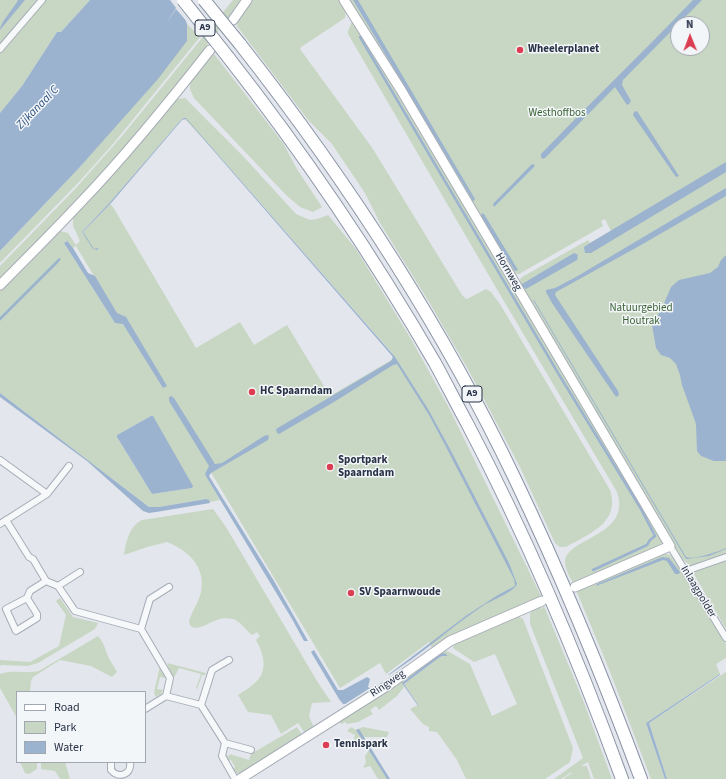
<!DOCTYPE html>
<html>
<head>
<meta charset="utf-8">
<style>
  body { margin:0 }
  #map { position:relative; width:726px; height:779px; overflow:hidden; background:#e3e6ec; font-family:"Source Sans 3",sans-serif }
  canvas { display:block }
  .legend { position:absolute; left:16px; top:691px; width:130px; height:72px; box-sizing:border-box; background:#f3f6f9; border:1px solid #a2a8b2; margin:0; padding:5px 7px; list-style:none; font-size:12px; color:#293347 }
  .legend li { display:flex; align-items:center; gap:8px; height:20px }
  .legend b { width:20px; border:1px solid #a2a8b2 }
  .north { position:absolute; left:670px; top:16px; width:40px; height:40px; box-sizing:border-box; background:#f3f6f9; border:1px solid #a2a8b2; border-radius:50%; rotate:359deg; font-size:11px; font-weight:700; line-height:16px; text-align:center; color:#293347 }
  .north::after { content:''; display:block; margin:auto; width:14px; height:18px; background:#db3e52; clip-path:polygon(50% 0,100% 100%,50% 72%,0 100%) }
</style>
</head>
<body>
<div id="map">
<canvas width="726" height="779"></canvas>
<ul class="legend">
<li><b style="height:5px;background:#fff"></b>Road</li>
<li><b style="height:11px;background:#c8d7c3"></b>Park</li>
<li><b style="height:11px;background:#9bb3cf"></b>Water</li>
</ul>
<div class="north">N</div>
</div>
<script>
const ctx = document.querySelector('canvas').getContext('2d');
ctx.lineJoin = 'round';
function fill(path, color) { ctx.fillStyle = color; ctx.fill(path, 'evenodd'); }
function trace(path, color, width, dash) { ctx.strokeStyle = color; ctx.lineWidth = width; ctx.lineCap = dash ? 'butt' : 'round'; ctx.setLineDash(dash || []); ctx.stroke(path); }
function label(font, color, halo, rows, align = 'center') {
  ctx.font = font + ' "Source Sans 3",sans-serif'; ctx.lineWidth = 3; ctx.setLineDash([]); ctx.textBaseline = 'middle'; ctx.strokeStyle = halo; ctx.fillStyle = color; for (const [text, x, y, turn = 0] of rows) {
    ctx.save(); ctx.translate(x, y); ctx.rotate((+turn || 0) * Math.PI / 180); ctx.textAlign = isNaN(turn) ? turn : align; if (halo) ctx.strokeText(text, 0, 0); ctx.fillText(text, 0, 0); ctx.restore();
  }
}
const green = new Path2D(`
  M0,0H39L0,46Z
  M46,0H90L61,32H57L22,86L0,113V52Z
  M233,0H243L207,45L204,51L131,141L74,204L0,278V266L75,189L122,136Z
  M252,0H339L346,11L345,18L301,47L300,49L373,149L462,295L466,299L469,298L486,289L491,292L500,304L610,490C621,523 588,534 566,547H560L555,543L520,467L469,371L429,302L380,223L365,193L332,144L308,120L237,26L239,18Z
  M347,0H726V629L688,564L681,558L518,282L522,277L588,240L590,243L611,231L605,219L601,221L603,226L519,274H513ZM678,24H702V48H678Z
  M352,22H354L390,81L515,292L660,534L663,542L658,547L574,585C571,579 565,569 565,562C566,537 632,537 617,492L495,286L348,34V31Z
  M187,24L200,37L113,144L79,182L0,263V251L79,168L187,41Z
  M214,54L283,143L297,169L322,207L313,212L300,207L286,195L194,98C193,95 191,92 190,89C188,77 206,62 214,54Z
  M185,98L243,156L296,214L310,220L317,219L328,215L356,249L411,339L448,406L542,598L432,648L429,642L386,674L380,663L340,688L209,469L205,474L220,500L210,502L206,499L159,507H149L0,393V321L60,259L0,317V291L60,231L68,233L76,245L80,241L73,226V216L170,107L178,99ZM184,118L221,158L391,352L393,359L330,396L287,325L254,345L240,322L196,348L113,207L110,204L83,232L85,235L82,233V232L112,200L181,120ZM66,241L73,248L76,246L122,323H115L64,243ZM151,416L192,488L152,494L117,437V435Z
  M213,509L226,527L317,681L331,702L312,703L309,716L314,728L305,733L298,723L281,734L271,715L248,712L238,695C244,691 251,687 256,682C269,669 263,653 256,640L260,636L257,632L252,635C246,630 240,621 233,619C228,618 221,618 217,620C209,622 191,636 189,621C192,611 199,602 201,592C206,567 189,551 167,542L147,547L124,555C126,543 129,526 142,520Z
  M664,553L670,555L674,559L726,644V658L716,664L720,674L646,723L665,779H651L609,669L576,590Z
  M60,598L73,617L98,623L95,629L38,663L28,666L2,665L0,666V660L30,662L59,646L66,615L56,601Z
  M542,604L541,609L544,606L583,700L612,779H594L588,762L581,766H587L591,779H563L572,773V772L561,779H554L583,758L530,624V613L534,609Z
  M518,616L523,619L573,748L570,762L545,779H466L457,760L437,732L429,731V727L423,724L410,709L418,705L404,684L440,657L444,656L440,654L403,683L404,687L397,696L379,710L376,706L370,710L373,714L358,722L347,724L345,722L342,724L339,722L340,719L443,650L449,652L470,664L492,716L517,704L495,654L474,662L453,648L454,643Z
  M98,636C104,643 104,646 107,654C109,660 114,666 117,672L112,677L91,666L60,660L33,677L31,681L30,692H17V718L0,688V674C12,669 26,674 39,671Z
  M167,663L206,673L205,675H202L197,689L196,688L201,674L179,668L175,676H172Z
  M160,666L166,676V678L160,677L157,689L163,690L161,694L156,697L154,693Z
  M726,672V779H667L649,723Z
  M297,727L302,735L241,773H236L233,769L235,767L231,760L228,761L226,755L229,756L230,754L249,760L251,754Z
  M351,727L356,730L366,746L359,748L353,742L355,735L347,731Z
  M363,727L389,732L387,737H364L358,729Z
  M369,750L387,779H378L370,766L363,768L366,762L365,756Z
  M20,762H37V769L29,774L25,773Z
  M41,762H65L70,779H60L55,771L41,769Z`);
const water = new Path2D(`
  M18,0H25L0,30C0,23 14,8 18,0Z
  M90,0H200L184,16L187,24V41L158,79L79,168L0,251V113L22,86L57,32H61Z
  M353,0H358L475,199L474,201H473Z
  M693,0H702L623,80L622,85L631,101L629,104L627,105L615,87L545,158L543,159L541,157V154C591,102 643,52 693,0Z
  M637,111L679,176L676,177L633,115L634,112Z
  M184,118H186L395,357L428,409L450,449L509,563L517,584C515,591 491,601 484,605C451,627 422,654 389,675H388L467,615L498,595L515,586L514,579L444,443L429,415L397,364L393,365L334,402L279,434L277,433L276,429L391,361L393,357L186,119L182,120L112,202L83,232L94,249L98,248V250L93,249L82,232L112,200L181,120Z
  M726,162V172L591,253H585L584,247L590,243Z
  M533,164L535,166L494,207L493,204L531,165Z
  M726,188V196L641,245L556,292L555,295L618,391L619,395L616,397L552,303L546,292V290L555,288L576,277Z
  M482,213L484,214L518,270L515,271L481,217Z
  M67,241L73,248L88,273L95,276L117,313L126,317L167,386L163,388L123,324L115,323L64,243Z
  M574,253L578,255L577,260L526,289L521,286L522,284Z
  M726,255V461H714L701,456L697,451L696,424L682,385L680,375L676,364L670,358L661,355L656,348L652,325L662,308L671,287L679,280L710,273L718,267L721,260Z
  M59,258L61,259L57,264L0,321V317Z
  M533,300H534L686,557C695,560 717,552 726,548V549L709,556L686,559Z
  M0,393L149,507H159L206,499L209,500L210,503L156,512L149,513L143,511L87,461L0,397Z
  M171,396L174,398L215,464L222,463L264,436L267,435L269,436L268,440L211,473L209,476L274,581L308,641H304L292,619L207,478L205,474L209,466L169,401V397Z
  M151,416H153L193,486L192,488L152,494L117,437V435Z
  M662,557L669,558L680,572L679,574H675L667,561L663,560L596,586L597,584Z
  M314,650L338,690H343L367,677L370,679L368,687L371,689H368L367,690L345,704H343L339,699L311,652Z
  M444,653L447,655V656H443L440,657L404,684L418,705V706L402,683L440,654Z
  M720,674V675L649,723L667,779H665L646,723Z
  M358,729H359L390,779H387L356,730Z`);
const pier = new Path2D(`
  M170,0H202L186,16L189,24L176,9L166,24L167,26L166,24L176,8Z`);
const stream = new Path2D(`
  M360,37L558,373L641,509L655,536L650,540L647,545L593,570`);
const street = new Path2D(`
  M0,49L42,0
  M0,460L47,494L0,524
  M47,494L69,466
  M6,520L29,557L33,559L46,581
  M670,546L726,638
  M686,571L726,557
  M46,581L58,586L75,611L141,629L170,678L166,696L201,705L225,743L251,750
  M58,586L80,572
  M27,598L37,614V618L16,631L6,609L27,598L30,591L46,581
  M141,629L150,599L169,587
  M201,705L212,670L229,660
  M145,709L166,696
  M225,743L222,756L235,779
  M111,762V770C118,779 132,775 130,762`);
const secondary = new Path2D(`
  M344,0L401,90L670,546L575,587
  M233,20L247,0
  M0,285C28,257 56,229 83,200C128,153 170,101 210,50
  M240,779L387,686L450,641L542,601`);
const highway = new Path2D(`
  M240,44C346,179 441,324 515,479C562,577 603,677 641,779
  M228,57C304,154 373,256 435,363C446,383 457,405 468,425C528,539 578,658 622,779`);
const highwayBridge = new Path2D(`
  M183,0L228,57
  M204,0L240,44`);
const markers = [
  [520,50,4,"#db3e52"],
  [252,392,4,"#db3e52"],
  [330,467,4,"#db3e52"],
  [351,593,4,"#db3e52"],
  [326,745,4,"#db3e52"]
];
const shields = [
  [205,28,20],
  [472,394,20]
];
const shieldNames = [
  ["A9",205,28],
  ["A9",472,394]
];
const poiNames = [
  ["Wheelerplanet",528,50],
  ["HC Spaarndam",260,392],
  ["Sportpark",338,461],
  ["Spaarndam",338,474],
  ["SV Spaarnwoude",359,593],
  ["Tennispark",334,745]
];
const parkNames = [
  ["Westhoffbos",557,114],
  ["Natuurgebied",641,309],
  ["Houtrak",641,322]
];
const streetNames = [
  ["Hornweg",508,272,60],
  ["Inlaagpolder",698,592,59],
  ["Ringweg",388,684,-34]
];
const waterNames = [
  ["Zijkanaal C",38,108,-46]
];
fill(green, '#c8d7c3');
fill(water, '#9bb3cf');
fill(pier, '#e3e6ec');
trace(stream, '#9bb3cf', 2.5);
trace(street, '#a7adb7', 8);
trace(secondary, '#a7adb7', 11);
trace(highway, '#8993a5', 14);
trace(street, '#f6f8fa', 6);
trace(secondary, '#fff', 9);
trace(highway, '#fff', 12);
trace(highwayBridge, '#8993a5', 14, []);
trace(highwayBridge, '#fff', 12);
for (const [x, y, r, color] of markers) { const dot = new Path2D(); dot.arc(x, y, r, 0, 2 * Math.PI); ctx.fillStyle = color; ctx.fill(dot); trace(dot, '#f3f6f9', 1.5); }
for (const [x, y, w] of shields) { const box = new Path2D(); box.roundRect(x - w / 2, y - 8, w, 16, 3); ctx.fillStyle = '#f3f6f9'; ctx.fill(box); trace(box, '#293347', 1); }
label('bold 10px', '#293347', null, shieldNames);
label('bold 11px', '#293347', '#f3f6f9', poiNames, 'left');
label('11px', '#3c6435', '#f3f6f9', parkNames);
label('11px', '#293347', '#f3f6f9', streetNames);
label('italic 12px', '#2e517f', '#f3f6f9', waterNames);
</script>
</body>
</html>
